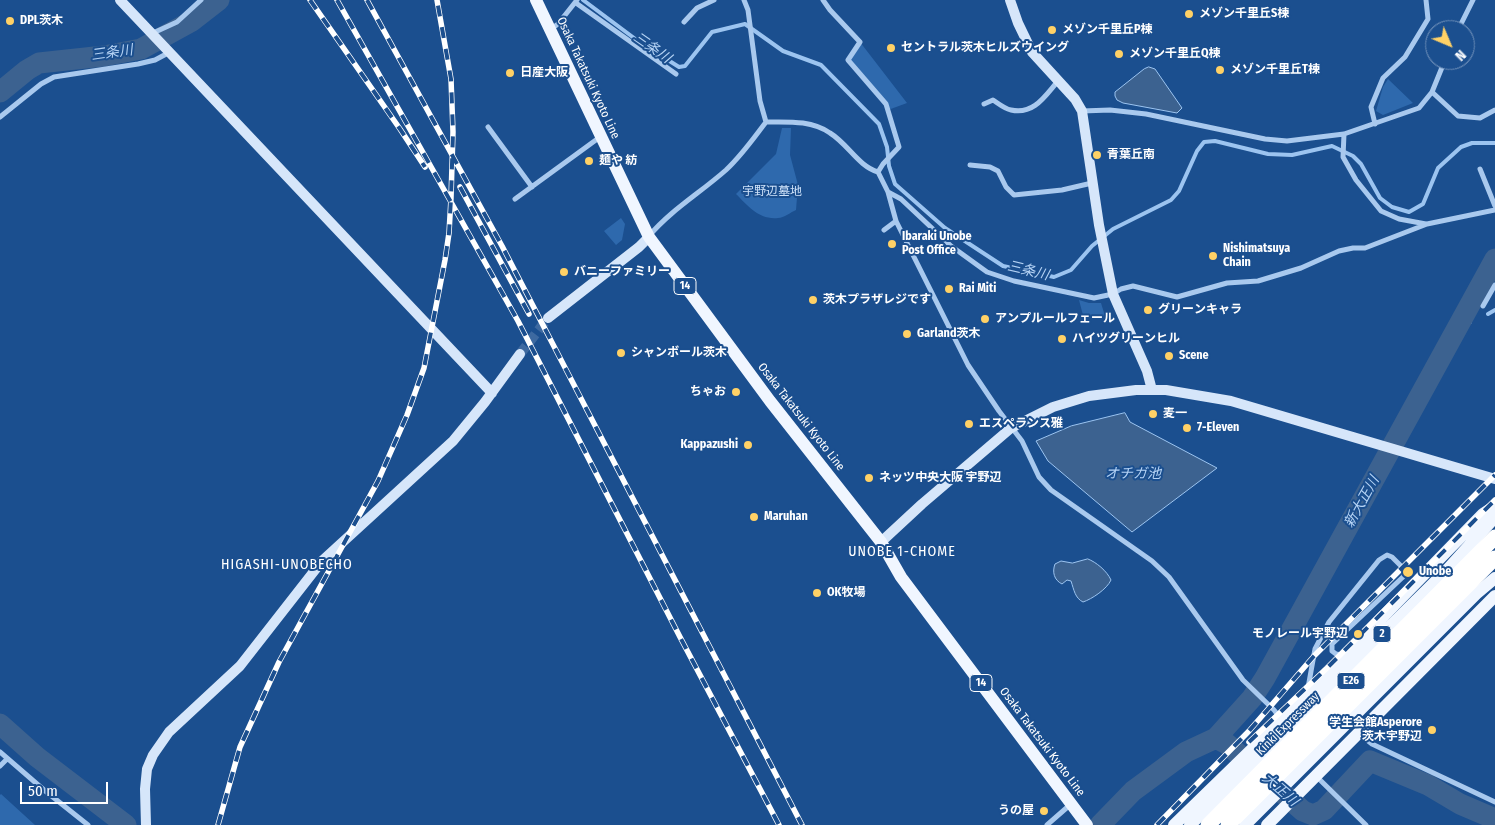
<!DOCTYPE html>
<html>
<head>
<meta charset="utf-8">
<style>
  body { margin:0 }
  #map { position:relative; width:1495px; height:825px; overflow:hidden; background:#1b4f8f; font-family:"Fira Sans Condensed",sans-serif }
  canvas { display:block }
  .north { position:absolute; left:1425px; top:20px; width:50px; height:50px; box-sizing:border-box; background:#1b4f8f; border:1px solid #7695bc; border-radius:50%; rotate:135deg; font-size:14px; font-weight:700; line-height:20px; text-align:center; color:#fff }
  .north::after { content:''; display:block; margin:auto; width:18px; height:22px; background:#ffd166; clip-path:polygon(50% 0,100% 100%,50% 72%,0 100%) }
  .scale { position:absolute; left:20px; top:782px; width:88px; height:22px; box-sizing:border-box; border:2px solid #fff; border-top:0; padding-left:6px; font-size:15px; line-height:18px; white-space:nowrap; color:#fff; -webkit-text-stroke:4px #1b4f8f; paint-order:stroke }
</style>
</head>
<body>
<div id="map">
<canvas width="1495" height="825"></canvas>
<div class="north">N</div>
<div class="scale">50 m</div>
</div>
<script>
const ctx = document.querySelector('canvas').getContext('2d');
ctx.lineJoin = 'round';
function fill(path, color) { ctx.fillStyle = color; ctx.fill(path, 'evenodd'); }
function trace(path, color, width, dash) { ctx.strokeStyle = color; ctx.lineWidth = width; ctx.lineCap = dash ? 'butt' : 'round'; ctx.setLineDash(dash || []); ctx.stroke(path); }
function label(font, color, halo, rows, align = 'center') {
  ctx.font = font + ' "Fira Sans Condensed","Noto Sans JP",sans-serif'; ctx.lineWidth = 4; ctx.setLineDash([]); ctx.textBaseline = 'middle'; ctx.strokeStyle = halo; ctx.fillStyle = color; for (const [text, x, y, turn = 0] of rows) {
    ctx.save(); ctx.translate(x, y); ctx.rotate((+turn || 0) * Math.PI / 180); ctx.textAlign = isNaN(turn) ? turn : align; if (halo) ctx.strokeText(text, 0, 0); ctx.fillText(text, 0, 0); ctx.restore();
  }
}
const green = new Path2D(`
  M860,42L907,103L888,110L848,60Z
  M1388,79L1413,103L1383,115L1376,111L1383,87Z
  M782,128H791L790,155L798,185L796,210C791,212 784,218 778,218C759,220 748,206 736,194L776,154Z
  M621,218L625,224L622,240L616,245L604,231Z
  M1079,300L1089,303H1101L1105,316L1084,319Z
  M1,794L35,825H0V795Z`);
const water = new Path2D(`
  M1149,67L1155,69L1182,108L1177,113L1123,103L1117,100L1115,96V92L1144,69Z
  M1125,413L1130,422L1217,468L1132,532L1048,461L1036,441L1071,426Z
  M1088,559C1096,562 1107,571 1111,580C1107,589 1092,599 1083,602C1075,598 1074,590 1071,581L1067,580L1062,584C1054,580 1052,572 1055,564L1061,561L1072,563Z`);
const stream = new Path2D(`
  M583,0L638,41L679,67L685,66L712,32L745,24L783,51L821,65L879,124L887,147L889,166L895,184L945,228L1003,266L1054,277L1071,270L1092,246L1113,229L1171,200L1179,191L1197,151L1204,142L1215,141L1268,154L1292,155L1332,146L1353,156L1361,164L1380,198L1392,207L1409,212L1423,204L1438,168L1461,147L1472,143H1495
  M1488,314L1495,310
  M1458,327L1470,322`);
const river = new Path2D(`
  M0,92L27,70L39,63L104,56L141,49L192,21L219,0
  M0,724L37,757L126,825
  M1216,738L1227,744L1303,811L1313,815L1324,810L1370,761L1428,785L1460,804L1495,819
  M1100,825L1133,791L1186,752L1216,738L1252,698L1265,678L1495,259`);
const secondaryTunnel = new Path2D(`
  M520,354L548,318`);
const street = new Path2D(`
  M744,0L748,10L760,101L766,122
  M823,0L830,10L860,42L848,60L886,104L899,147L883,164L878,172
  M576,3L676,74
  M684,22L697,8L714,0
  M551,29L558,24L577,0
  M1458,30L1473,0
  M153,33L177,22L201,0
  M1432,92L1458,116L1480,118L1495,110
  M984,104L993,100C999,104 1005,109 1011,110C1034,115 1045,96 1058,81
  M1082,111L1110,110L1146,114L1265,139L1287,141L1344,134L1419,108L1432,92L1445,60
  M0,117L41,84L54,77L138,64L155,60L170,52
  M766,122C788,122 811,120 830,133C848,144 858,166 878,172L888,192L896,221L968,365L999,411L1022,441L1039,477L1051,490L1152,561L1169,577L1243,680L1274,710L1281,719
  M1375,124L1371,107L1383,78L1405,57L1428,19L1426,0
  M488,127L532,187
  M1344,134L1343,157L1356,180L1381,211L1399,219L1426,224
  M970,165L990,167L998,171L1006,187L1014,195L1062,190L1092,183
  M1480,169L1495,206
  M888,192L901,199L951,246L987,272L1014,281L1094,298L1113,294L1121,289L1133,286L1177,297L1227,283L1258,281L1301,268L1339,251L1353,248H1365L1427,224L1495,210
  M515,199L600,137
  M884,230L896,221
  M649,236C671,210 700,193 726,170C742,155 753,139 766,122
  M1483,306L1495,285
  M1308,688L1315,649L1329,622L1379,560L1387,555L1392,557L1405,570L1404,576L1332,644V651L1336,654L1342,655
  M1358,733L1372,744L1495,802
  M0,752L44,790L88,825
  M0,766L7,759
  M1317,777L1366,825
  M1047,825L1071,804`);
const secondary = new Path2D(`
  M120,0L492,393
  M1010,0L1018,23L1032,52L1075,99L1082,111L1099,225L1113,294L1147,371L1152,390
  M548,318L639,247L649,237
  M881,542L922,504L1011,428L1053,407L1089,396L1136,390H1166L1231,401L1495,479
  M146,825L145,789L147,769L153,755L169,732L240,666L322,561L453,441L485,402L520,354`);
const primary = new Path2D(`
  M536,0L649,237L770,401L881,542L901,577L1087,825
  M1174,825L1282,720L1483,514L1495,506
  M1190,825L1448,569L1495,517
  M1245,825L1476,594L1495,578
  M1267,825L1495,596`);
const highway = new Path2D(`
  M1208,825L1495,537
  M1228,825L1495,558`);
const rail = new Path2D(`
  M310,0L400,129L425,167
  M337,0L518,321L680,637L779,825
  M367,0L502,246L802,825
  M460,187L529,314
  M1249,742L1327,668L1495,500
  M218,825L240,747L279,662L378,481L407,415L424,368L445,260L449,233L451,198L453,132L451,79L437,0
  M1157,825L1249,731L1314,656L1495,475`);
const markers = [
  [1189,14,5,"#ffd166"],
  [10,21,5,"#ffd166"],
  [1052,30,5,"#ffd166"],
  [891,48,5,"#ffd166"],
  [1119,54,5,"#ffd166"],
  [1220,70,5,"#ffd166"],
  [510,73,5,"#ffd166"],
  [1097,155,5,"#ffd166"],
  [589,161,5,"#ffd166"],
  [892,244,5,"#ffd166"],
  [1213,256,5,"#ffd166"],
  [564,272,5,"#ffd166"],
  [949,289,5,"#ffd166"],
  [813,300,5,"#ffd166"],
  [1148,310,5,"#ffd166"],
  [985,319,5,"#ffd166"],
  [907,334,5,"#ffd166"],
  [1062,339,5,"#ffd166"],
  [621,353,5,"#ffd166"],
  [1169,356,5,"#ffd166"],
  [736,392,5,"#ffd166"],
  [1153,414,5,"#ffd166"],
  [969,424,5,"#ffd166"],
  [1187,428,5,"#ffd166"],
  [748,445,5,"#ffd166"],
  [869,478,5,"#ffd166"],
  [754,517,5,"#ffd166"],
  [1408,572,6,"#ffd166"],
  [817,593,5,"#ffd166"],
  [1358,634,5,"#ffd166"],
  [1432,730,5,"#ffd166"],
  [1044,811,5,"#ffd166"]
];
const shields = [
  [685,286,22],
  [1382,634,18],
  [1351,681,28],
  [981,683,22]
];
const shieldNames = [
  ["14",685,286],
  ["2",1382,634],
  ["E26",1351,681],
  ["14",981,683]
];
const poiNames = [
  ["メゾン千里丘S棟",1199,14],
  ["DPL茨木",20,21],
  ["メゾン千里丘P棟",1062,30],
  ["セントラル茨木ヒルズウイング",901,48],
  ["メゾン千里丘Q棟",1129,54],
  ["メゾン千里丘T棟",1230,70],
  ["日産大阪",520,73],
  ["青葉丘南",1107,155],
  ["麺や 紡",599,161],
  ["Ibaraki Unobe",902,237],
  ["Post Office",902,251],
  ["Nishimatsuya",1223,249],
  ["Chain",1223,263],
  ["バニーファミリー",574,272],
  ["Rai Miti",959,289],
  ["茨木プラザレジです",823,300],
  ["グリーンキャラ",1158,310],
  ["アンプルールフェール",995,319],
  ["Garland茨木",917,334],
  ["ハイツグリーンヒル",1072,339],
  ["シャンボール茨木",631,353],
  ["Scene",1179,356],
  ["ちゃお",726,392,"right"],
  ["麦一",1163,414],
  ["エスペランス雅",979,424],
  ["7-Eleven",1197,428],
  ["Kappazushi",738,445,"right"],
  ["ネッツ中央大阪 宇野辺",879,478],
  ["Maruhan",764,517],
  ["Unobe",1419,572],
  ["OK牧場",827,593],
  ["モノレール宇野辺",1348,634,"right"],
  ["学生会館Asperore",1422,723,"right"],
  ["茨木宇野辺",1422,737,"right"],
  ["うの屋",1034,811,"right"]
];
const streetNames = [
  ["Osaka Takatsuki Kyoto Line",588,78,65],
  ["Osaka Takatsuki Kyoto Line",801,417,52],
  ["Kinki Expressway",1288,724,-45],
  ["Osaka Takatsuki Kyoto Line",1042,742,53]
];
const parkNames = [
  ["宇野辺墓地",772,192]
];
const waterNames = [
  ["三条川",652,48,35],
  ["三条川",112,53,-8],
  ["三条川",1028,271,13],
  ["オチガ池",1133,474],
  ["新大正川",1362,502,-61],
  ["大正川",1280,790,41]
];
const neighbourhoodNames = [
  ["UNOBE 1-CHOME",902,552],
  ["HIGASHI-UNOBECHO",287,565]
];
fill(green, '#2e69ad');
fill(water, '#3c6290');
trace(water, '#9cc4f0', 1);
trace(stream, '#9cc4f0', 4);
trace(river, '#3c6290', 21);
trace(secondaryTunnel, '#3d69a0', 10, [10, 5]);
trace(street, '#a9c9ee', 5);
trace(secondary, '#d6e6fa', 10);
trace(primary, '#f0f6ff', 12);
trace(highway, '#fff', 15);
trace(rail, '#fff', 5.5);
trace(rail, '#1b4f8f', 4, [11]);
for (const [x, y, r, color] of markers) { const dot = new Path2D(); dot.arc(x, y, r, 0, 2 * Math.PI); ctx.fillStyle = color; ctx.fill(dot); trace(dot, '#1b4f8f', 2); }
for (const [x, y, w] of shields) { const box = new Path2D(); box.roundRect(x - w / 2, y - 8.5, w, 17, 4); ctx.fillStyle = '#1b4f8f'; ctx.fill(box); trace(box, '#fff', 1); }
label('bold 11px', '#fff', null, shieldNames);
label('bold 12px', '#fff', '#1b4f8f', poiNames, 'left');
label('12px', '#fff', '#1b4f8f', streetNames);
label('12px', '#cfe3fa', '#1b4f8f', parkNames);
label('italic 14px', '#b5d3f5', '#1b4f8f', waterNames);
ctx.letterSpacing = '1px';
label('14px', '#fff', '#1b4f8f', neighbourhoodNames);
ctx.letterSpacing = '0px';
</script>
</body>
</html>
